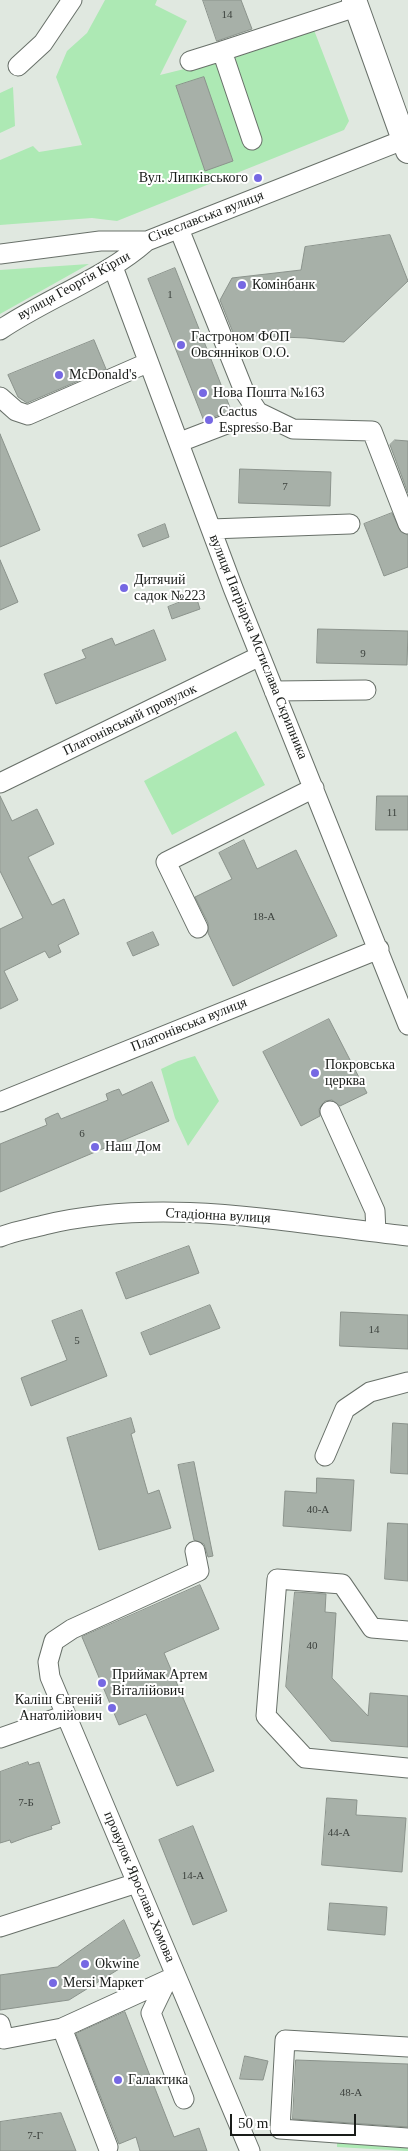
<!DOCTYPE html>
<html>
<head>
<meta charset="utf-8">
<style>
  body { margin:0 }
  #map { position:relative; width:408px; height:2151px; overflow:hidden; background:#e0e8e0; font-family:Georgia,serif }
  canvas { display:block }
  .scale { position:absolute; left:230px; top:2114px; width:126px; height:22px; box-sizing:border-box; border:2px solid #191c19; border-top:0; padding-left:6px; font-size:15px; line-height:18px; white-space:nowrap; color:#191c19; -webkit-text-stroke:4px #fff; paint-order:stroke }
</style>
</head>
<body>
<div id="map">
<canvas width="408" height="2151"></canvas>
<div class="scale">50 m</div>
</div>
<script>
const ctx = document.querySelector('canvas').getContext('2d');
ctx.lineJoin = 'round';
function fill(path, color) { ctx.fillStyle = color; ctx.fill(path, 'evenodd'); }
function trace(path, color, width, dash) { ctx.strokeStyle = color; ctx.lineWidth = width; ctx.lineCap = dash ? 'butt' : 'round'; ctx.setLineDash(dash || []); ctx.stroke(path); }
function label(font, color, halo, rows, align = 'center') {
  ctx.font = font + ' Georgia,serif'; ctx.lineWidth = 4; ctx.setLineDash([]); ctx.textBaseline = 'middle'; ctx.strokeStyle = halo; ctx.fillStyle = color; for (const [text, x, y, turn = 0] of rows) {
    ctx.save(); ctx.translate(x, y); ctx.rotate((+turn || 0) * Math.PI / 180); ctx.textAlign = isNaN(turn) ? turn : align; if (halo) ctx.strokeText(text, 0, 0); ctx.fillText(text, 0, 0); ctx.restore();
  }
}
const green = new Path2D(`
  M105,0H157L155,5L187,21L160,75L245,54L314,30L349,121L344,130L117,221L92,218L0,225V160L33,146L39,152L82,145L56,77L67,51L87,33Z
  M13,87L15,126L0,133V93Z
  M89,264L0,314V270Z
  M236,731L265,785L172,835L144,781Z
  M195,1056L219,1101L188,1146L175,1118L161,1069L178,1061Z
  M337,2137L408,2142V2151L337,2147Z`);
const building = new Path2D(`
  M203,0H241L252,29L217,41Z
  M204,77L233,161L205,171L176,86Z
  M390,235L408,281L344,342L306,338L234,335L220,300L232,278L301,270L305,247Z
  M175,268L231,410L204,421L148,279Z
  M94,340L106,369L27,403L18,397L8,375Z
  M0,434L40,530L0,547Z
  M395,440L408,441V493L390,445Z
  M240,469L331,472L330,506L239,503Z
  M392,513L401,532L408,535V567L384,576L364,524Z
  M165,524L169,537L143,547L138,535Z
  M0,560L18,602L0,610Z
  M196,596L200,609L172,619L168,607Z
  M318,629L408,631L407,665L317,663Z
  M154,630L166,660L56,704L44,674L86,658L82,650L112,638L115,645Z
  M0,796L12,821L37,809L54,844L28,857L52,905L64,899L79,934L58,945L61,952L49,958L45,951L4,971L18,1000L0,1009V929L23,918L0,871Z
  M377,796H408V830H376Z
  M244,840L257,869L296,850L337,936L233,986L208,933V923L195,897L232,879L219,853Z
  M153,932L159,945L133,956L127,943Z
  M329,1019L367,1093L340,1106L332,1100L325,1101L319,1109L320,1116L301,1126L263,1052Z
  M152,1082L169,1121L0,1192V1144L47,1125L45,1119L51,1116L58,1113L61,1119L108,1100L106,1094L113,1091L119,1089L122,1095Z
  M189,1246L199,1273L126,1299L116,1273Z
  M210,1305L220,1328L150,1355L141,1333Z
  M82,1310L107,1376L31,1406L21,1378L67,1360L52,1321Z
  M341,1312L408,1315V1349L340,1346Z
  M131,1418L135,1432L131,1434L148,1494L159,1490L171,1528L99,1550L67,1438Z
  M393,1423L408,1424V1474L391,1473Z
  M194,1462L213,1556L208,1557L204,1544L194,1540L178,1465Z
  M317,1478L354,1480L351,1531L283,1526L285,1491L316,1493Z
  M388,1523L408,1524V1581L385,1579Z
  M200,1585L219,1629L164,1653L214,1771L177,1786L146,1714L119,1725L82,1637Z
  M295,1592L326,1594L325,1612L336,1613L332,1678L368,1716L370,1693L408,1696V1747L331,1741L286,1687Z
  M28,1762L29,1765L39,1762L60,1823L51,1826L52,1829L27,1837L11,1843L10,1840L0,1843V1772Z
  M327,1798L357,1800L356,1815L406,1818L402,1872L322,1865Z
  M193,1826L227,1911L193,1925L159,1840Z
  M330,1903L387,1907L385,1935L328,1930Z
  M124,1920L140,1956L69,2000L0,2010V1975L57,1967Z
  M125,2012L174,2137L199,2128L207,2151H140L136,2137L119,2144L76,2034Z
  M245,2056L268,2061L263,2080L240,2079Z
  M296,2060L408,2064V2127L293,2119Z
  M61,2113L76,2151H0V2122Z`);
const minor = new Path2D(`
  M190,61L222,51
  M18,66L43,43L72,0
  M252,140L222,51L356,7
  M179,229L244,391L258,412L293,429L372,431L408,524
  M0,254L100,241H147L408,138
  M113,267L233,588L408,1025
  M0,330C47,298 104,279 147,241
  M0,397L16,411L28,415L147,363
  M180,442L258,412
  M211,529L350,524
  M274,691L366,690
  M0,783L260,656
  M198,928L166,862L314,788
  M0,1102L379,949
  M330,1111L375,1211L376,1232
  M0,1237C14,1231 29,1229 44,1225C165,1196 287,1223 408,1236
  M325,1456L345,1409L370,1392L408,1382
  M195,1551L199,1571L72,1629L54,1641L48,1662L50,1677L250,2151
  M408,1631L372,1628L342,1584L277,1579L266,1716L305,1758L408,1768
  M0,1738L66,1715
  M0,1927L137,1883
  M167,1980L151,2013L184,2099
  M0,2024L4,2039L62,2028
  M408,2047L285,2040L280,2129L408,2138
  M108,2147L62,2028L176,1976`);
const major = new Path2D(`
  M354,0L408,151`);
const markers = [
  [258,178,5,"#7668e3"],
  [242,285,5,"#7668e3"],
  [181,345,5,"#7668e3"],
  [59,375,5,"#7668e3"],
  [203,393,5,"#7668e3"],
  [209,420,5,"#7668e3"],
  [124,588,5,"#7668e3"],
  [315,1073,5,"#7668e3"],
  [95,1147,5,"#7668e3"],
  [102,1683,5,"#7668e3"],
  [112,1708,5,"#7668e3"],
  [85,1964,5,"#7668e3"],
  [53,1983,5,"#7668e3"],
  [118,2080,5,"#7668e3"]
];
const numberNames = [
  ["14",227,15],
  ["1",170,295],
  ["7",285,487],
  ["9",363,654],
  ["11",392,813],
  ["18-А",264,917],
  ["6",82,1134],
  ["14",374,1330],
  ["5",77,1341],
  ["40-А",318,1510],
  ["40",312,1646],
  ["7-Б",26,1803],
  ["44-А",339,1833],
  ["14-А",193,1876],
  ["48-А",351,2093],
  ["7-Г",35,2136]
];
const poiNames = [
  ["Вул. Липківського",248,178,"right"],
  ["Комінбанк",252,285],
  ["Гастроном ФОП",191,337],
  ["Овсянніков О.О.",191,353],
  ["McDonald's",69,375],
  ["Нова Пошта №163",213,393],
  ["Cactus",219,412],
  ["Espresso Bar",219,428],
  ["Дитячий",134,580],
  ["садок №223",134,596],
  ["Покровська",325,1065],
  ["церква",325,1081],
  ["Наш Дом",105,1147],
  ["Приймак Артем",112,1675],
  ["Віталійович",112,1691],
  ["Каліш Євгеній",102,1700,"right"],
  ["Анатолійович",102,1716,"right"],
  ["Okwine",95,1964],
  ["Mersi Маркет",63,1983],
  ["Галактика",128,2080]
];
const streetNames = [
  ["Січеславська вулиця",206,217,-21],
  ["вулиця Георгія Кірпи",74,286,-29],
  ["вулиця Патріарха Мстислава Скрипника",258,647,68],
  ["Платонівський провулок",130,720,-26],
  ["Платонівська вулиця",189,1025,-22],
  ["Стадіонна вулиця",218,1216,3],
  ["провулок Ярослава Хомова",139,1887,67]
];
fill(green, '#ade9b4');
fill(building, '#a7b0a8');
trace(building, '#8b938c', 1);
trace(minor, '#687069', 21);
trace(major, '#687069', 26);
trace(minor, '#fff', 19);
trace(major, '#fff', 24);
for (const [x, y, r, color] of markers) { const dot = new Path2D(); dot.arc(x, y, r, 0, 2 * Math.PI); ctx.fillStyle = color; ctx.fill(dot); trace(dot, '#fff', 2); }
label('11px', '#3c413d', null, numberNames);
label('14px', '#191c19', '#fff', poiNames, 'left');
label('14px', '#191c19', '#fff', streetNames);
</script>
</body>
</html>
